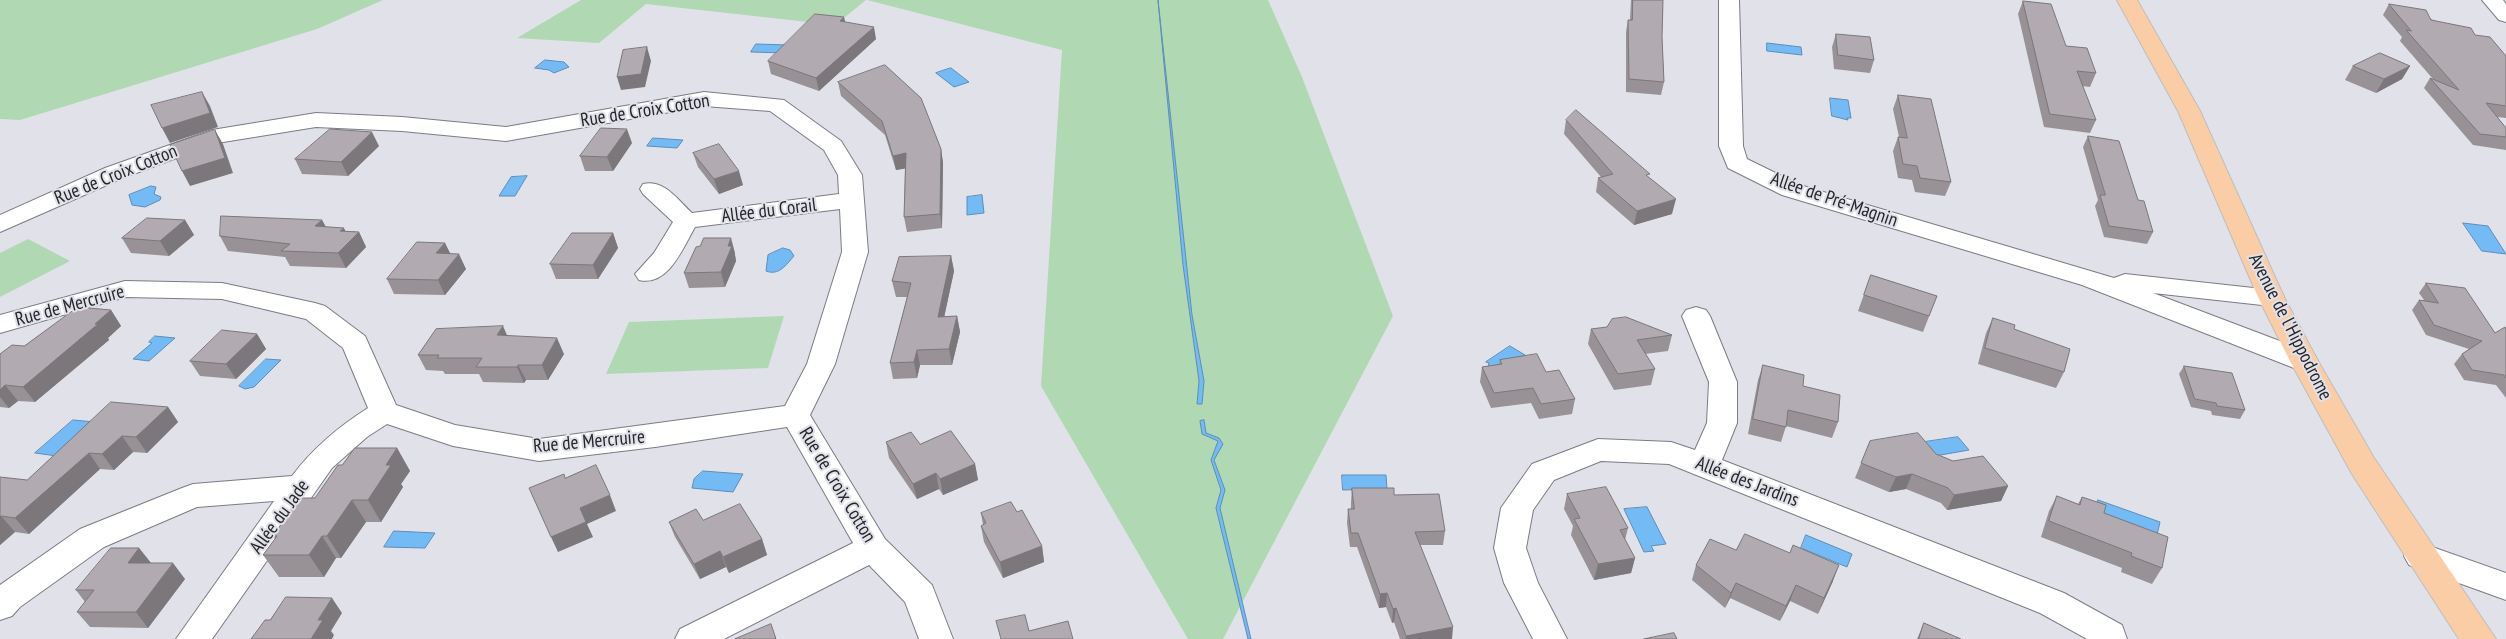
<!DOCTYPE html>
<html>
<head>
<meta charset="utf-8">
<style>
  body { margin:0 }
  canvas { display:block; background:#e0e1e9 }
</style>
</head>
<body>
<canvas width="2506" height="639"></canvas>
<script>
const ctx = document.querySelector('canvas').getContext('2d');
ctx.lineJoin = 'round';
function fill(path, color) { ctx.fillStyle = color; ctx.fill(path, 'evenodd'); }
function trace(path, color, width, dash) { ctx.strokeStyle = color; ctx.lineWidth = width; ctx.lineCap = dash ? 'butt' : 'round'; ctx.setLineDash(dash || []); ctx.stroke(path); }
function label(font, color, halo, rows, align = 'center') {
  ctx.font = font + ' "PT Sans Narrow",sans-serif'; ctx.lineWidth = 4; ctx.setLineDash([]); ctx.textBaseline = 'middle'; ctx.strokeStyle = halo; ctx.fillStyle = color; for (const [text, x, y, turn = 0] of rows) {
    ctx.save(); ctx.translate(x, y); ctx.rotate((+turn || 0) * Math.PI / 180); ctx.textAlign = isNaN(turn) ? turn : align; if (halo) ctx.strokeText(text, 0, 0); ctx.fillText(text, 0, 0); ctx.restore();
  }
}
const green = new Path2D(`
  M0,0H383L317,29L20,120L0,119Z
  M581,0H866L835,25L646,4L599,43L517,38Z
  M867,0H1268L1302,77L1393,316L1223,639H1188L1041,386L1062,50Z
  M28,239L70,261L0,297V253Z
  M784,316L768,368L606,374L629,322Z`);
const water = new Path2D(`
  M1158,0L1192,315L1204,381L1202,404H1197L1199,381L1183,265Z
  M1767,43L1801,47L1802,55L1767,51Z
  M756,44L789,45L785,53L751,52Z
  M545,60L564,62L569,67L554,73L549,70L535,68Z
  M951,68L969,82L954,87L936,73Z
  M1830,98L1848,100L1851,118H1847L1848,120L1832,116Z
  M653,138L683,140L677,148L647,146Z
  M527,176L515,196H499L511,177Z
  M151,186L156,187L154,194L161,197L160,200L145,207L132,205L129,195Z
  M982,195L984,213L967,215V197Z
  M2463,223L2488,226L2506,254L2482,251Z
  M783,248L790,250L794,256C786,265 779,276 766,271L768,255Z
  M155,336L175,338L149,361L133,359L152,343L149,342Z
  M1510,346L1525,355L1501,371L1488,367L1489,363L1486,362Z
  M266,359L281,360L254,387L245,389L239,386Z
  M73,420L95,422L57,456L35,453Z
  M1204,420L1206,433L1219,438L1223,444L1214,460L1225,490L1220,508L1251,639H1248L1216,508L1221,490L1211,460L1218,441L1202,434L1200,421Z
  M1958,437L1969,450L1935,456L1924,442Z
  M703,471L743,474L733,492L692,488L694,479Z
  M1342,475H1386L1387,489L1343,490Z
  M2098,500L2160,522L2157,535L2095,512Z
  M1647,507L1666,544L1651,546L1654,551L1644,552L1624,509Z
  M394,531L435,533L425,548L384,547Z
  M1806,535L1852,554L1847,567L1801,548Z`);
const minor = new Path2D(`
  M1719,0H1739L1743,146L1747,159L1800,185L2114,278L2125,274L2281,291L2284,297L2281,303L2271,306L2153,293L2314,354L2318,361L2314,368L2304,370L2294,368L2082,285L1782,195L1728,168L1719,146Z
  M2482,0H2503L2506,4V22L2499,20Z
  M704,92L784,100L841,141L862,175L868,252L835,364L810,415L885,539L932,585L953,639H919L905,602L869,565L724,639H675L680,629L853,543L787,427L655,447L539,461L453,446L387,424L367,437L332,468L212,639H176L274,501L197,507L104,547L20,607L12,616L0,620V585L80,529L182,488L193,484L292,476C313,448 338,427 368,408L343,348L306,319L222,299L126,297L0,333V315L125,281L222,283L315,303L325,306L365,336L396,405L455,425L539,439L785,406L807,364L842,252L840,209L695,227C683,248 668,287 639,280L635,274L654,253L673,222L643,194L640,189L643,184C664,179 678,200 692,213L839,194L838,175L824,150L770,111L704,106L506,141L402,131L316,127L217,143L123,178L0,232V215L105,168L212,130L316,113L402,117L506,127Z
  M1696,307L1706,310L1710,316L1737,382V423L1722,460L2064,593L2122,625L2127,639H2087L2040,613L1669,464L1601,461L1554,480L1533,510L1526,548L1538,583L1567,639H1533L1504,583L1494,548L1501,508L1532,464L1598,439L1671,442L1695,450L1707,423L1709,382L1682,316L1686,310Z
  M2421,543L2506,573V600L2409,565L2404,556L2409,547Z`);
const major = new Path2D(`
  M2117,0H2137L2200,111L2284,297L2318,361L2374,458L2496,639H2459L2352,474L2290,361L2258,297L2178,111Z`);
const wall = new Path2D(`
  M1631,0H1663L1662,37L1664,82L1661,95L1626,92V32L1628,20H1630Z
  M2023,1L2066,46L2096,73L2090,87L2082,86L2096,120L2090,133L2044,127L2018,14Z
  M2389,4L2475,35L2506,56V118L2497,117L2506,128V150L2473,145L2424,88L2430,78L2433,79L2400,41L2402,37L2383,15Z
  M845,22L876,39L819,91L771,74L768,61Z
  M1836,34L1874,60L1870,73L1834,69L1832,47Z
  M2353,66H2410L2402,79L2376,93L2345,80Z
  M838,82L941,149L943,163L942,228L907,232L904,217L905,168L896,170L885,135L841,96Z
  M1898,95L1951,182L1945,196L1915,192L1912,180L1898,178L1893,151L1898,137H1899L1893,109Z
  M1566,120L1649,178L1672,214L1634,225L1596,192L1598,178L1601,177L1564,134Z
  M2088,136L2138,200L2153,232L2147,244L2104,237L2095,206L2098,200L2083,147Z
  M632,143L613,171H585L580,156Z
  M379,146L348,176L302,174L295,159Z
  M693,153L743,185L719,194L698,167Z
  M185,220L194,235L169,256L131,253L122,238Z
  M322,220L326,227L345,231L359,232L366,247L346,268L290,266L285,257L228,251L220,236Z
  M613,233L618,248L598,279H556L550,264Z
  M445,243L450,254L466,269L445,295L394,294L387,279Z
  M735,253V255L736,261L725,287L689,288L684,273Z
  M951,256L954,271L944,317L957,316L960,332L952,365H920L917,378L893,379L890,363L907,297H896L892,281Z
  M1871,275L1937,296L1923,332L1858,311Z
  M2426,283L2495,333L2506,330V398L2496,385L2464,380L2454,364L2462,354L2469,349L2426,335L2412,310L2419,300H2424L2419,293Z
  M111,310L121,326L108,338L109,340L35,402L18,401L9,408L0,407V354L24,346Z
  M1993,318L2014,329L2064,372L2056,388L1978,364L1986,333Z
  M1591,329L1672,335L1668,351L1645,354L1655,369L1651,385L1614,390L1588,344Z
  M257,334L266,349L236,379L200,376L190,361Z
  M507,335L564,354L548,380H526L524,383L483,382L479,374H445L443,371L426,370L418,355Z
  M1500,360L1546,372L1575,399L1572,414L1539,419L1531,403L1491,408L1480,382L1482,367L1499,364Z
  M1763,365L1803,386L1838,422L1832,438L1786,426L1781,442L1748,434L1758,380Z
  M2184,366L2245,410L2240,419L2212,415L2211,411L2191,407L2179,374Z
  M168,407L178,422L147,453L133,452L114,470L100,469L29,534L15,532L0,545V477L27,480Z
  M1870,441L1936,454L2008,486L2001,501L1947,510L1941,503L1906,489L1889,492L1855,478Z
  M886,442L920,444L975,464L978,480L943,495L939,489L917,499L889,458Z
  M397,448L410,471L401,484L403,487L381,522H366L341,558H336L324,577H279L263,555L275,539L273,536L315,498L342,465Z
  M1352,488L1394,495L1445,531L1443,545H1420L1452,639H1400L1394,622L1392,623L1386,607L1379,608L1357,547H1350L1347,523L1348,509H1351V502Z
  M1567,494L1628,528L1625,540L1635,558L1631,573L1594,580L1571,535L1573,526L1564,509Z
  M2057,496L2078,504L2082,497L2104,513L2162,568L2152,584L2121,572L2122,568L2041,537L2049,511Z
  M981,513L1042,546L1044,562L1003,578L984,542L981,526L983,525Z
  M703,520L762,539L767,555L729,573L726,567L700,579L675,537L669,522Z
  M139,548L151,563L185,579L148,628L90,627L77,612L85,602L76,590Z
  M1736,550L1833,581L1818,614L1790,601L1780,621L1730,598L1725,608L1692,580L1696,565Z
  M1924,623L1961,639H1915H1917Z`);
const shadedWall = new Path2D(`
  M844,17L847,29L840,21Z
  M874,27L876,39L819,91L816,78Z
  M647,47L651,61L645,87L621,90L617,77Z
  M2410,66L2402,79L2376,93L2384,79Z
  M202,92L210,106L218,127L170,143L162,128Z
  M627,129L632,143L613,171L607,157Z
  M215,130L223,144L233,173L190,186L182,171Z
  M372,132L379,146L348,176L341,162Z
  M941,149L943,163L942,228L940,214Z
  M906,153L909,168L896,170L893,156Z
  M739,171L743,185L719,194L714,179Z
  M1676,199L1672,214L1634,225L1637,211Z
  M185,220L194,235L169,256L160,241Z
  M322,220L330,235L315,226Z
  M344,228L350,241L359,232L366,247L346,268L338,253L340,231Z
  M613,233L618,248L598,279L593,265Z
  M731,238L735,253V255L736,261L725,287L721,272L728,246Z
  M445,243L452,257L436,253Z
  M459,254L466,269L445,295L438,280Z
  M951,256L954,271L941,332L938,317Z
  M111,310L121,326L108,338L109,340L35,402L23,387Z
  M957,316L960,332L952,365L949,349Z
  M503,326L510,342L497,335Z
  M257,334L266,349L236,379L226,364Z
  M557,338L564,354L548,380L542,365Z
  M917,350L920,365L917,378L914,362Z
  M518,365L526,380L524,383L517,367Z
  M5,385L18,401L9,408L0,397V390Z
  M168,407L178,422L147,453L136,437Z
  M122,436L133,452L114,470L102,454Z
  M397,448L410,471L401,484L403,487L381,522L368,500L386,465Z
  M89,453L100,469L29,534L15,518Z
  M975,464L978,480L943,495L940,479Z
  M936,473L939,489L917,499L913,484Z
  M1912,474L1906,489L1889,492L1896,477Z
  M2008,486L2001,501L1947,510L1954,495Z
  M610,495L616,511L587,524L593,537L558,552L551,537L580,508Z
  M352,500L366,522L341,558L327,536Z
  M1,516L15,532L0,545V517Z
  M322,536L336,558L324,577L309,555Z
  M762,539L767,555L729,573L723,557Z
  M1042,546L1044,562L1003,578L1000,562Z
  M139,548L151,563H128Z
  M720,551L726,567L700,579L694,564Z
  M1635,558L1631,573L1594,580L1598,564Z
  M173,563L185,579L148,628L136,612Z
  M1839,565L1833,581L1818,614L1824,598Z
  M1736,583L1730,598L1725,608L1731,593Z
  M1796,585L1790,601L1780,621L1786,606Z
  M1387,593L1386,607L1379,608L1380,594Z
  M332,598L342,613L331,631L334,635L332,639H311L318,620Z
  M1396,608L1394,622L1392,623L1393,609Z
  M1453,627L1452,639H1405L1406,636Z`);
const building = new Path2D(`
  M1633,0H1663L1662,37L1664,82L1629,79L1628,20H1632Z
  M2023,1L2051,4L2066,46L2087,48L2096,73L2077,71L2096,120L2050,114Z
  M2389,4L2426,10L2431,20L2471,28L2475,35L2490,37L2506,56V106L2486,103L2506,128V137L2480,134L2430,78L2459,90L2406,30L2411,31Z
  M815,14L844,17L840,21L874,27L816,78L768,61Z
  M1836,34L1870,37L1874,60L1838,55Z
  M647,47L641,74L617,77L623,50Z
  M2380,53L2410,66L2384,79L2353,66Z
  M885,65L921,98L941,149L940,214L904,217L906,153L893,156L882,121L838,82Z
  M202,92L210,113L162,128L151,105Z
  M1898,95L1931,99L1951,182L1920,178L1917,166L1903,164L1898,137L1907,138Z
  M1576,110L1650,174L1646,175L1676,199L1637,211L1598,178L1613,174L1566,120Z
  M601,128L627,129L607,157L580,156Z
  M330,129L372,132L341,162L295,159Z
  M215,130L225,158L182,171L170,145Z
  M2088,136L2119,141L2138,200L2144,201L2153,232L2109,226L2100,195H2105Z
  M719,144L739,171L714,179L693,153Z
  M221,216L322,220L315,226L344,228L340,231L359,232L338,253L281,251L290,244L220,236Z
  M147,218L185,220L160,241L122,238Z
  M572,233H613L593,265L550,264Z
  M704,238H731L728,246H732L721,272L684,273L696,247L700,246Z
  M417,242L445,243L436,253L459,254L438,280L387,279Z
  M951,256L938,317L957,316L949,349L917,350L914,362L890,363L911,283L892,281L899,257Z
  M1871,275L1937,296L1929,316L1864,295Z
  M2426,283L2465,288L2495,333L2505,327L2506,330V378L2504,375L2472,370L2462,354L2482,341L2434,325L2419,300L2438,303Z
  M78,307L111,310L95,324H98L23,387L5,385L0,390V354L12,345L24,346Z
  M1626,317L1672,335L1637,340L1655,369L1618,374L1591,329L1607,327L1612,319Z
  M1993,318L2015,325L2014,329L2070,349L2064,372L1985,348Z
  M503,326L497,335L557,338L542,365H518L517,367H476L482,358H437L439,355H418L436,329Z
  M222,330L257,334L226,364L190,361Z
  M1537,354L1546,372L1559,370L1575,399L1541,404L1533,388L1494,393L1482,367L1502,364L1500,360Z
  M1763,365L1804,375L1803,386L1840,395L1838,422L1788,410L1786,427L1753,419Z
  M2184,366L2232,373L2245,410L2217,406L2216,403L2195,399Z
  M111,402L168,407L136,437L122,436L102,454L89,453L15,518L1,516L0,517V477L27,480Z
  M951,431L975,464L940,479L936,473L913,484L886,442L911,432L920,444Z
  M1918,433L1936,454L1953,461L1983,456L2008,486L1954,495L1948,488L1912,474L1896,477L1861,463L1870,441Z
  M355,448H397L386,465H391L368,500H352L327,536H322L309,555H263L277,536H273L299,498H315L338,465H342Z
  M596,465L610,495L580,508L586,522L551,537L529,488L564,474L565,478Z
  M1606,487L1628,528L1620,530L1635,558L1598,564L1574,519L1580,518L1567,494Z
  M1352,488H1394V495L1439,494L1445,531L1415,532L1453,627L1406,636L1396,608L1393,609L1387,593L1380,594L1358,533H1351L1348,509H1354Z
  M2057,496L2080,505L2082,497L2106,505L2104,513L2168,537L2162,568L2131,556L2132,553L2049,521Z
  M1011,502L1017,512L1022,510L1042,546L1000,562L981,526L986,523L981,513Z
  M740,504L762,539L723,557L720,551L694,564L669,522L696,509L703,520Z
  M1745,534L1790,553L1793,545L1839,565L1824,598L1796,585L1786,606L1736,583L1731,593L1696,565L1710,539L1736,550Z
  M111,548H139L128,563H173L136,612H77L94,590H76Z
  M286,597L332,598L318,620H323L311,639H251L265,620H270Z
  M1025,615L1029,631L1068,621L1073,639H1001L996,621Z
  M1924,623L1961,639H1919Z
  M771,624L776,639H735Z
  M1674,633L1677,639H1644Z`);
const streetNames = [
  ["Rue de Croix Cotton",645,111,-9],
  ["Rue de Croix Cotton",116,175,-22],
  ["Allée de Pré-Magnin",1834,200,19],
  ["Allée du Corail",769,211,-7],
  ["Rue de Mercruire",70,306,-15],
  ["Avenue de l'Hippodrome",2290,327,63],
  ["Rue de Mercruire",589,442,-5],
  ["Allée des Jardins",1747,482,21],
  ["Rue de Croix Cotton",837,485,59],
  ["Allée du Jade",280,517,-54]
];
fill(green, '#b0d9b3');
fill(water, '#74baf5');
trace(water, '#5d8eb8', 1);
trace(minor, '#7b7c84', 2);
trace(major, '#bebebf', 2);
fill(minor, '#fff');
fill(major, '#fbcda6');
fill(wall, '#989297');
fill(shadedWall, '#7c777b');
fill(building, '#b1aab0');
trace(building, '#7c777b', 1);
label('19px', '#262629', '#e0e1e9', streetNames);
</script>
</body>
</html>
